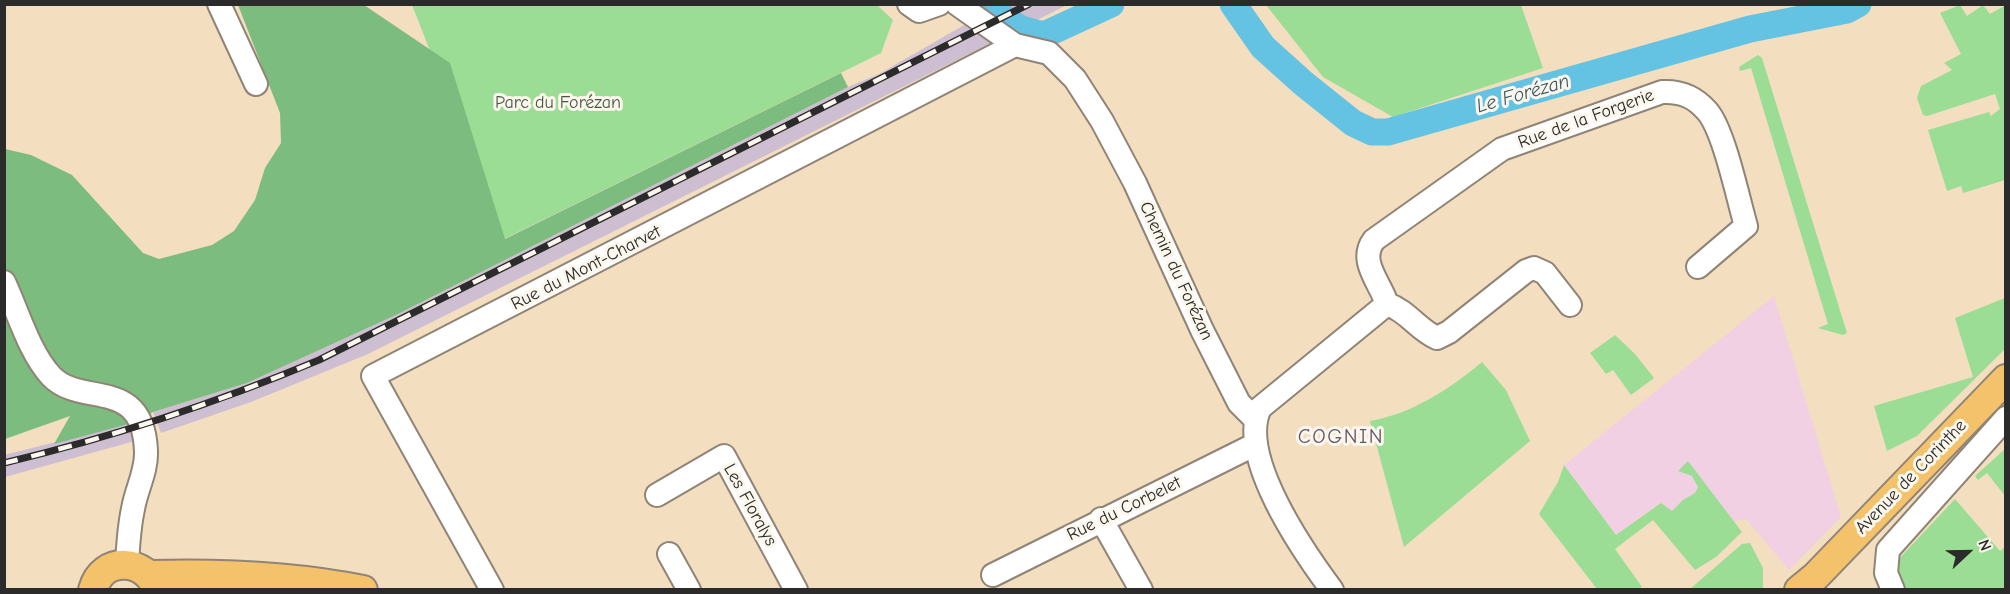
<!DOCTYPE html>
<html>
<head>
<meta charset="utf-8">
<style>
  body { margin:0 }
  #map { position:relative; width:2010px; height:594px; overflow:hidden; background:#f3dec0; font-family:"Comic Neue",sans-serif }
  canvas { display:block }
  .frame { position:absolute; inset:0; border:6px solid #2b2b2b; pointer-events:none }
  .north { position:absolute; left:1938px; top:522px; width:60px; height:60px; -webkit-text-stroke:4px #fbf7ec; paint-order:stroke; rotate:68deg; font-size:16px; font-weight:700; line-height:24px; text-align:center; color:#2b2b2b }
  .north::after { content:''; display:block; margin:auto; width:21px; height:27px; background:#2b2b2b; clip-path:polygon(50% 0,100% 100%,50% 72%,0 100%) }
</style>
</head>
<body>
<div id="map">
<canvas width="2010" height="594"></canvas>
<div class="frame"></div>
<div class="north">N</div>
</div>
<script>
const ctx = document.querySelector('canvas').getContext('2d');
ctx.lineJoin = 'round';
function fill(path, color) { ctx.fillStyle = color; ctx.fill(path, 'evenodd'); }
function trace(path, color, width, dash) { ctx.strokeStyle = color; ctx.lineWidth = width; ctx.lineCap = dash ? 'butt' : 'round'; ctx.setLineDash(dash || []); ctx.stroke(path); }
function label(font, color, halo, rows, align = 'center') {
  ctx.font = font + ' "Comic Neue",sans-serif'; ctx.lineWidth = 6; ctx.setLineDash([]); ctx.textBaseline = 'middle'; ctx.strokeStyle = halo; ctx.fillStyle = color; for (const [text, x, y, turn = 0] of rows) {
    ctx.save(); ctx.translate(x, y); ctx.rotate((+turn || 0) * Math.PI / 180); ctx.textAlign = isNaN(turn) ? turn : align; if (halo) ctx.strokeText(text, 0, 0); ctx.fillText(text, 0, 0); ctx.restore();
  }
}
const built = new Path2D(`
  M1774,296L1841,517L1789,570L1746,519L1687,531L1660,503L1616,535L1564,465Z`);
const industrial = new Path2D(`
  M999,5H1067L368,354L251,402L161,433L153,412L247,383L396,315L848,87L879,74Z
  M136,422L142,439L5,477L4,455Z`);
const green = new Path2D(`
  M876,4L893,20L881,53L504,239L412,5Z
  M1266,5H1521L1543,68L1393,117L1323,77Z
  M1960,5L1967,16L1983,5L1990,14L2006,5L2005,180L1963,193L1961,186L1947,191L1928,130L1989,112L1991,116L2000,109L1995,94L1927,116L1923,115L1917,98L1921,86L1952,70L1944,63L1961,54L1940,13Z
  M1758,55L1762,58L1847,333L1843,335L1818,328L1828,324L1751,68L1740,71L1739,67Z
  M2005,298V349L1917,436L1887,451L1874,406L1973,377L1955,318Z
  M1615,335L1635,354L1654,378L1631,395L1613,370L1606,374L1590,353Z
  M1482,362L1506,390L1530,441L1404,547L1370,421C1411,414 1450,389 1482,362Z
  M2005,449V496L1987,473L1978,480L1975,476Z
  M1688,461L1742,532L1716,557L1695,570L1653,520L1615,549L1642,587L1638,589H1597L1539,514L1558,482L1564,465L1616,535L1661,503L1672,511L1683,500L1695,493L1698,487L1692,476L1678,471Z
  M1955,499L2000,551L2005,547V589H1904L1897,582L1895,563Z
  M1750,543L1763,568V589H1690L1742,544Z`);
const forest = new Path2D(`
  M238,5H364L450,63L505,239L841,73L848,87L396,315L247,383L153,412L136,422L54,444L70,416L5,439V149L31,155L72,175L143,253L159,259L212,245L234,231L255,200L265,168L281,143L280,113Z`);
const river = new Path2D(`
  M982,4L1021,29L1044,35L1111,4
  M1233,4L1263,47L1303,83L1353,123L1372,132H1388L1750,29L1847,10L1858,4`);
const minor = new Path2D(`
  M219,4L256,84
  M909,4L919,11L939,4
  M957,4L1015,45L1049,53L1075,79L1102,121L1135,183L1202,330L1239,403L1255,419
  M4,282C18,312 29,352 51,376C81,408 143,375 146,451C147,471 136,490 133,509C129,527 128,546 127,564
  M1387,304C1408,311 1418,330 1437,338L1449,332L1526,271L1534,268L1545,273L1570,305
  M657,495L724,456L796,590
  M1101,519L1141,590
  M669,554L689,590
  M993,575L1256,444
  M492,590L373,376L1015,45
  M1332,590C1303,551 1237,456 1260,408L1387,304C1380,282 1358,261 1374,240L1502,149L1662,92C1680,91 1694,96 1707,111C1724,130 1738,199 1746,226L1698,267
  M1893,590L1886,573L1888,550L2006,418`);
const major = new Path2D(`
  M149,575C220,573 294,576 363,590
  M93,590C102,555 147,558 157,590
  M1799,590L1816,576L2006,379`);
const rail = new Path2D(`
  M4,463C113,437 216,403 319,360L1029,4`);
const parkNames = [
  ["Parc du Forézan",558,103]
];
const streetNames = [
  ["Rue de la Forgerie",1586,119,-20],
  ["Rue du Mont-Charvet",586,268,-27],
  ["Chemin du Forézan",1176,271,65],
  ["Avenue de Corinthe",1911,477,-46],
  ["Les Floralys",750,505,61],
  ["Rue du Corbelet",1124,509,-26]
];
const waterNames = [
  ["Le Forézan",1523,94,-16]
];
const quarterNames = [
  ["COGNIN",1341,437]
];
fill(built, '#f1d0e3');
fill(industrial, '#cebed1');
fill(green, '#9bdd94');
fill(forest, '#7cbc7e');
trace(river, '#64c2e2', 27);
trace(minor, '#8f8476', 26);
trace(major, '#8f8476', 32);
trace(minor, '#fff', 22);
trace(major, '#f3c26a', 28);
trace(rail, '#2b2b2b', 7);
trace(rail, '#fbf7ec', 4.5, [14]);
label('18px', '#475845', '#fbf7ec', parkNames);
label('18px', '#2b2b2b', '#fbf7ec', streetNames);
label('italic 20px', '#3c5862', '#fbf7ec', waterNames);
ctx.letterSpacing = '1.5px';
label('21px', '#635669', '#fbf7ec', quarterNames);
ctx.letterSpacing = '0px';
</script>
</body>
</html>
